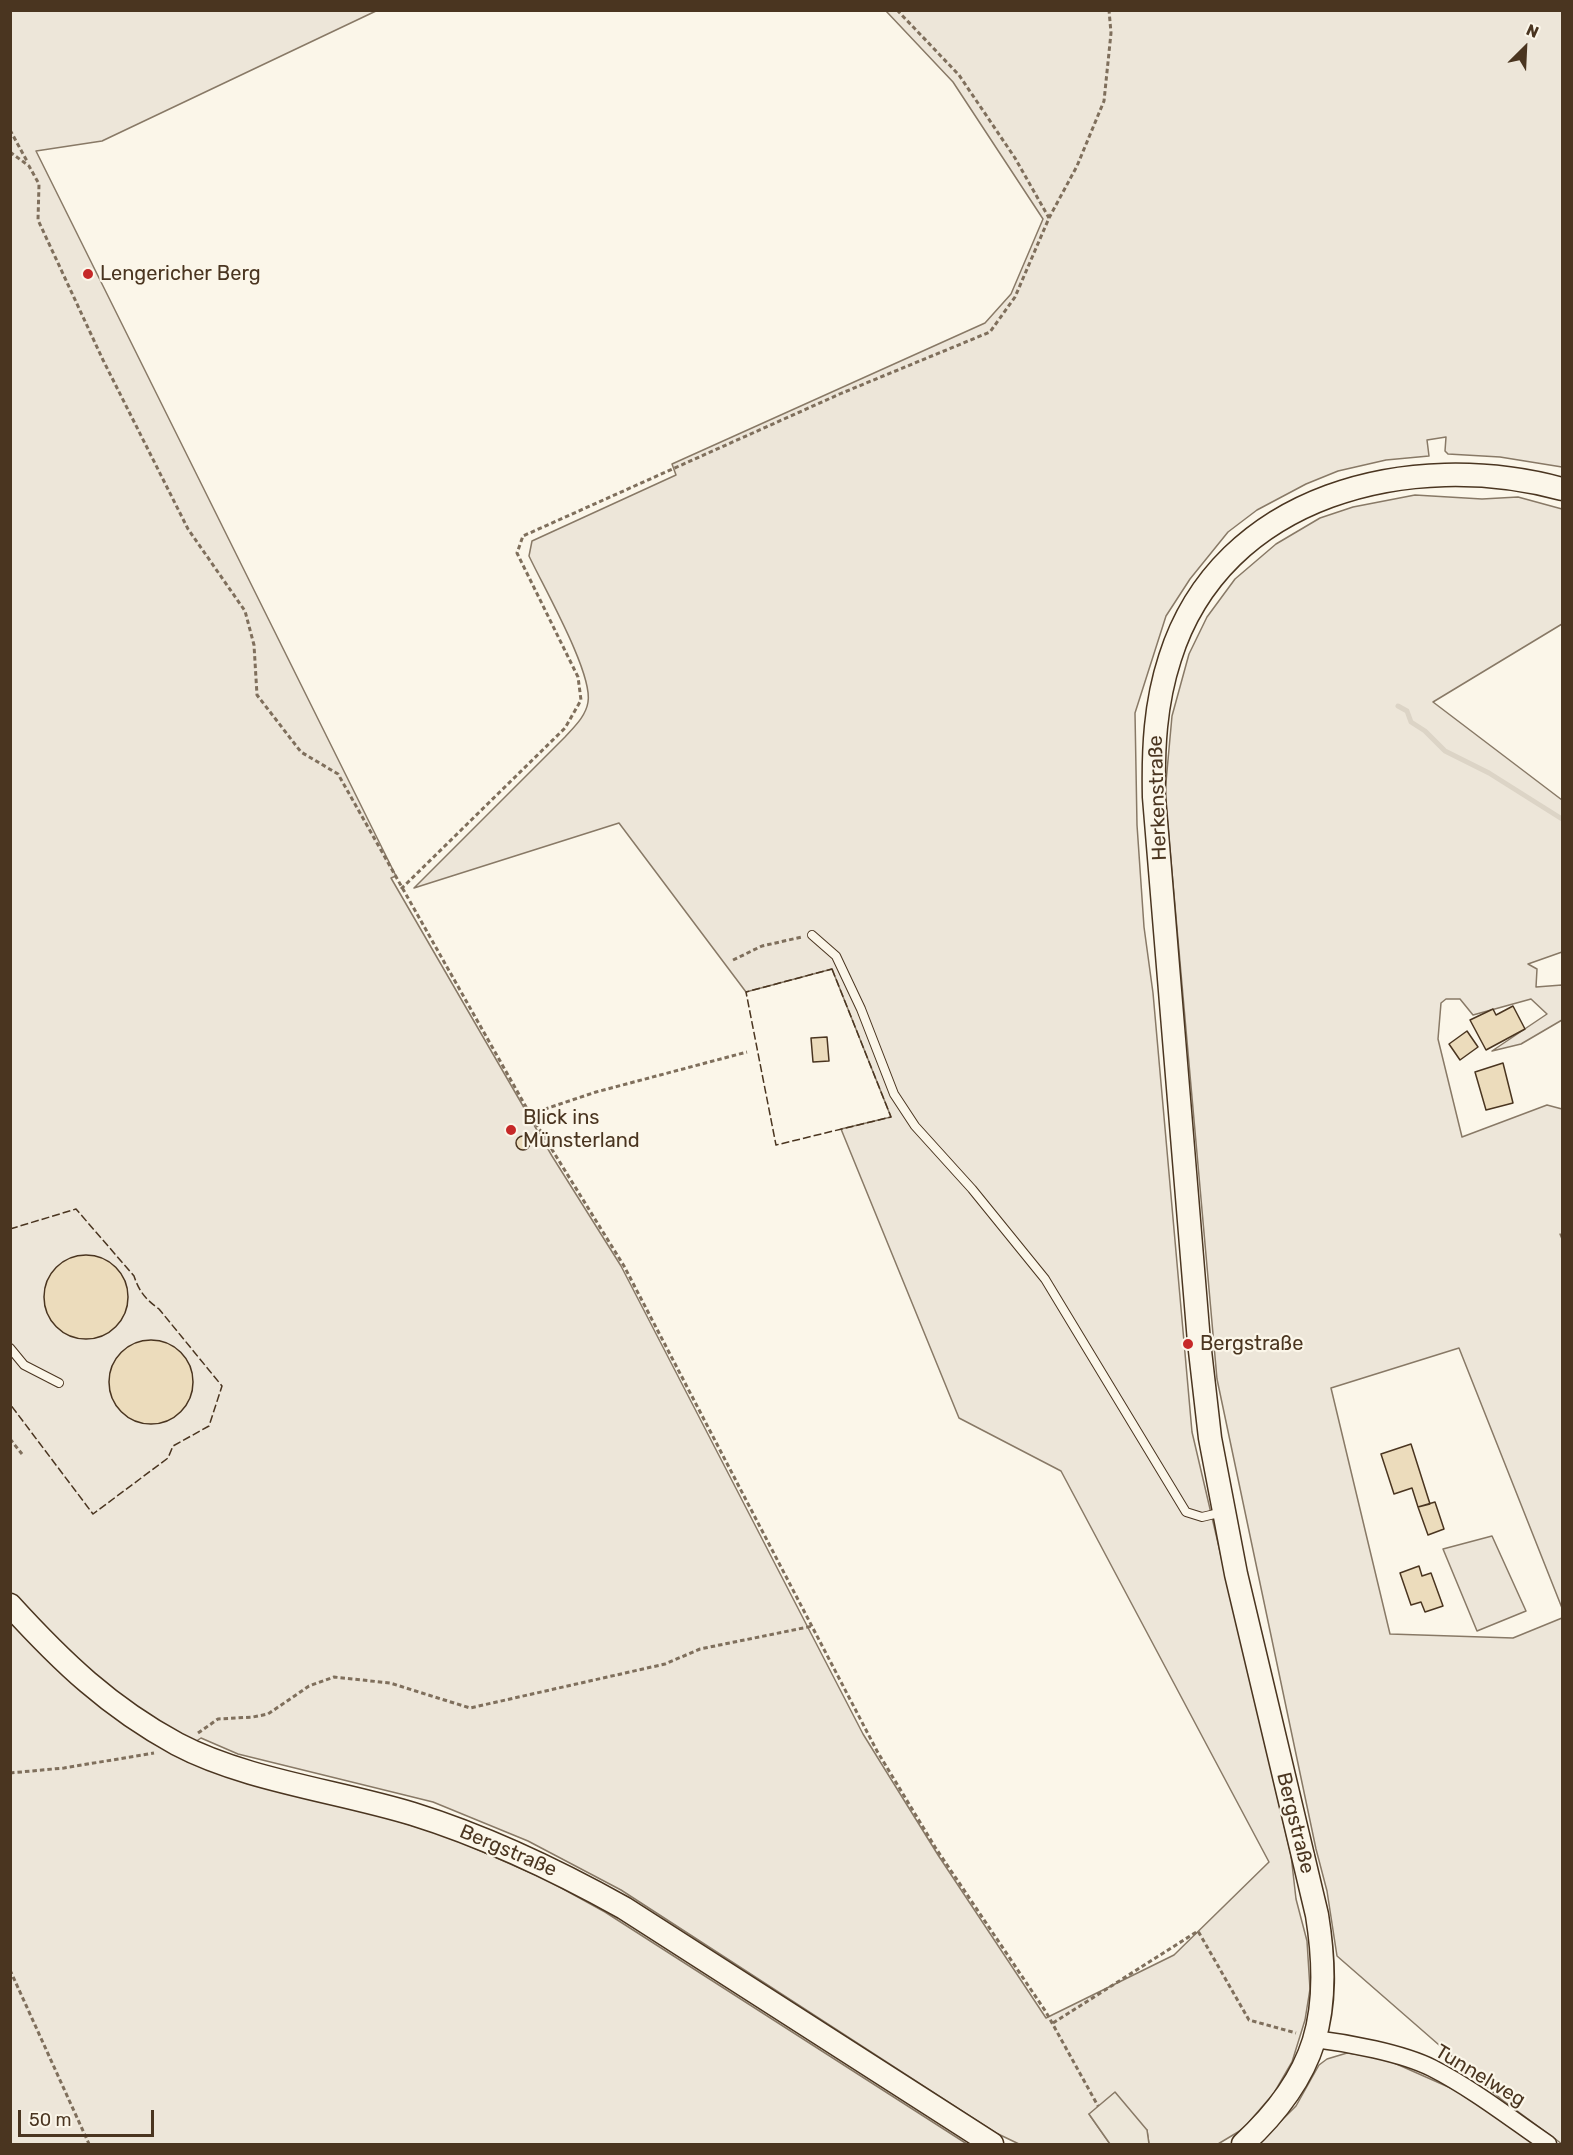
<!DOCTYPE html>
<html>
<head>
<meta charset="utf-8">
<style>
  body { margin:0 }
  #map { position:relative; width:1573px; height:2155px; overflow:hidden; background:#fbf6e9; font-family:Rubik,sans-serif }
  canvas { display:block }
  .frame { position:absolute; inset:0; border:12px solid #4a3520; pointer-events:none }
  .north { position:absolute; left:1495px; top:18px; width:60px; height:60px; -webkit-text-stroke:4px #fbf6e9; paint-order:stroke; rotate:24deg; font-size:16px; font-weight:700; line-height:24px; text-align:center; color:#4a3520 }
  .north::after { content:''; display:block; margin:auto; width:21px; height:27px; background:#4a3520; clip-path:polygon(50% 0,100% 100%,50% 72%,0 100%) }
  .scale { position:absolute; left:18px; top:2110px; width:136px; height:27px; box-sizing:border-box; border:3px solid #4a3520; border-top:0; padding-left:8px; font-size:18px; line-height:21px; white-space:nowrap; color:#4a3520; -webkit-text-stroke:4px #fbf6e9; paint-order:stroke }
</style>
</head>
<body>
<div id="map">
<canvas width="1573" height="2155"></canvas>
<div class="frame"></div>
<div class="north">N</div>
<div class="scale">50 m</div>
</div>
<script>
const ctx = document.querySelector('canvas').getContext('2d');
ctx.lineJoin = 'round';
function fill(path, color) { ctx.fillStyle = color; ctx.fill(path, 'evenodd'); }
function trace(path, color, width, dash) { ctx.strokeStyle = color; ctx.lineWidth = width; ctx.lineCap = dash ? 'butt' : 'round'; ctx.setLineDash(dash || []); ctx.stroke(path); }
function label(font, color, halo, rows, align = 'center') {
  ctx.font = font + ' Rubik,sans-serif'; ctx.lineWidth = 4.5; ctx.setLineDash([]); ctx.textBaseline = 'middle'; ctx.strokeStyle = halo; ctx.fillStyle = color; for (const [text, x, y, turn = 0] of rows) {
    ctx.save(); ctx.translate(x, y); ctx.rotate((+turn || 0) * Math.PI / 180); ctx.textAlign = isNaN(turn) ? turn : align; if (halo) ctx.strokeText(text, 0, 0); ctx.fillText(text, 0, 0); ctx.restore();
  }
}
const green = new Path2D(`
  M10,11H376L102,141L36,151L396,876L391,878L552,1156L621,1266L863,1734L938,1855L1046,2018L1174,1955L1269,1862L1061,1471L959,1418L841,1129L891,1117L832,969L746,992L619,823L414,888L565,737C574,727 586,716 588,702C593,673 543,586 529,556L532,541L676,475L672,464L985,323L1011,294L1043,219L953,82L886,11H1562V467L1500,457L1448,454L1445,451L1446,437L1427,440L1429,456L1386,460L1338,471L1306,484L1257,510L1228,532L1190,579L1166,616L1135,713L1137,825L1144,927L1153,993L1192,1432L1291,1855L1296,1899L1307,1941L1310,1989L1305,2020L1292,2062L1274,2093L1243,2129L1218,2144H1149L1147,2130L1089,2114L1110,2144H1019L996,2133L621,1890L528,1841L433,1802L238,1754L201,1738L195,1742L114,1696L41,1627L11,1593Z
  M1415,495L1482,499L1518,497L1562,509V624L1433,702L1562,800V952L1528,964L1537,969L1536,987L1562,985V1020L1521,1044L1492,1051L1547,1014L1531,999L1473,1015L1460,999H1446L1441,1003L1438,1039L1462,1137L1547,1105L1562,1109V1237L1560,1234L1562,1239V1608L1459,1348L1331,1388L1390,1634L1513,1638L1562,1618V2144L1501,2099L1337,1956L1327,1891L1316,1849L1217,1379L1165,793L1172,716L1189,654L1207,617L1235,579L1276,544L1320,518L1353,507Z
  M1492,1536L1526,1611L1477,1631L1443,1549Z
  M10,1618C60,1673 109,1724 177,1753L449,1837L547,1880L605,1912L967,2144H11Z
  M1347,2053L1383,2058L1471,2097L1535,2144H1258L1296,2106L1319,2065L1327,2059Z`);
const parking = new Path2D(`
  M1115,2092L1147,2130L1149,2144H1110L1089,2114Z`);
const stream = new Path2D(`
  M1398,706L1407,711L1411,722L1425,731L1445,751L1489,773L1562,819`);
const building = new Path2D(`
  M1513,1006L1525,1029L1486,1050L1470,1020L1493,1009L1496,1015Z
  M1467,1031L1478,1047L1460,1060L1449,1044Z
  M827,1037L829,1061L813,1062L811,1038Z
  M1503,1063L1513,1103L1486,1110L1475,1072Z
  M516 1143a7 7 0 1 1 14 0a7 7 0 1 1-14 0Z
  M44 1297a42 42 0 1 1 84 0a42 42 0 1 1-84 0Z
  M109 1382a42 42 0 1 1 84 0a42 42 0 1 1-84 0Z
  M1411,1444L1430,1504L1418,1507L1412,1488L1394,1494L1381,1454Z
  M1435,1502L1444,1529L1428,1535L1418,1507Z
  M1419,1566L1422,1576L1431,1573L1443,1606L1425,1612L1421,1602L1411,1605L1400,1573Z`);
const path = new Path2D(`
  M897,10L959,75L1015,158L1049,218
  M10,130L28,163
  M10,152L29,166L39,184L38,220L103,360L188,529L245,611L254,645L257,695L301,752L338,774L530,1114L624,1266L877,1751L935,1847L1046,2012L1098,2106
  M401,889L565,728L581,700L578,677L517,553L523,536L842,393L990,332L1015,297L1049,218L1077,166L1104,101L1111,33L1109,10
  M733,960L762,946L802,937
  M530,1114L596,1092L747,1052
  M10,1439L22,1454
  M198,1733L218,1719L253,1717L268,1714L309,1686L334,1677L390,1683L470,1708L665,1664L700,1649L813,1626
  M10,1773L64,1768L154,1753
  M10,1970L89,2144
  M1053,2023L1198,1931L1249,2020L1296,2033`);
const service = new Path2D(`
  M812,935L836,956L861,1009L894,1094L915,1126L972,1189L1045,1279L1186,1512L1202,1517L1223,1512
  M10,1348L24,1365L59,1383`);
const minor = new Path2D(`
  M1315,2039C1348,2043 1402,2053 1432,2068C1473,2089 1510,2118 1548,2144`);
const secondary = new Path2D(`
  M10,1605C62,1662 109,1707 177,1744C245,1780 338,1791 413,1814C487,1837 556,1870 624,1908L992,2144
  M1243,2144C1317,2076 1333,2014 1317,1915L1236,1574L1210,1438L1199,1342L1154,797C1153,749 1155,704 1170,658C1222,493 1412,448 1562,489`);
const fence = new Path2D(`
  M832,969L891,1117L776,1145L746,992Z
  M10,1229L76,1209L134,1276C139,1291 145,1299 159,1309L222,1386L209,1426L173,1446L168,1458L93,1514L10,1404
  M10,1455H11`);
const markers = [
  [88,274,6,"#c62828"],
  [511,1130,6,"#c62828"],
  [1188,1344,6,"#c62828"]
];
const poiNames = [
  ["Lengericher Berg",100,274],
  ["Blick ins",523,1118],
  ["Münsterland",523,1141],
  ["Bergstraße",1200,1344]
];
const streetNames = [
  ["Herkenstraße",1158,798,-92],
  ["Bergstraße",1295,1823,76],
  ["Bergstraße",508,1851,23],
  ["Tunnelweg",1480,2076,31]
];
fill(green, '#ede6d9');
trace(green, '#887966', 1.5);
fill(parking, '#ede7d9');
trace(parking, '#887966', 1.5);
trace(stream, '#dcd4c6', 5);
fill(building, '#ecdcbc');
trace(building, '#4a3520', 1.5);
trace(service, '#4a3520', 10);
trace(minor, '#4a3520', 19);
trace(secondary, '#4a3520', 25);
trace(path, '#7f6f5c', 3, [4.5, 3]);
trace(service, '#fbf6e9', 8);
trace(minor, '#fbf6e9', 16);
trace(secondary, '#fbf6e9', 22);
trace(fence, '#4a3520', 1.5, [8, 3]);
for (const [x, y, r, color] of markers) { const dot = new Path2D(); dot.arc(x, y, r, 0, 2 * Math.PI); ctx.fillStyle = color; ctx.fill(dot); trace(dot, '#fbf6e9', 2); }
label('20px', '#4a3520', '#fbf6e9', poiNames, 'left');
label('20px', '#4a3520', '#fbf6e9', streetNames);
</script>
</body>
</html>
